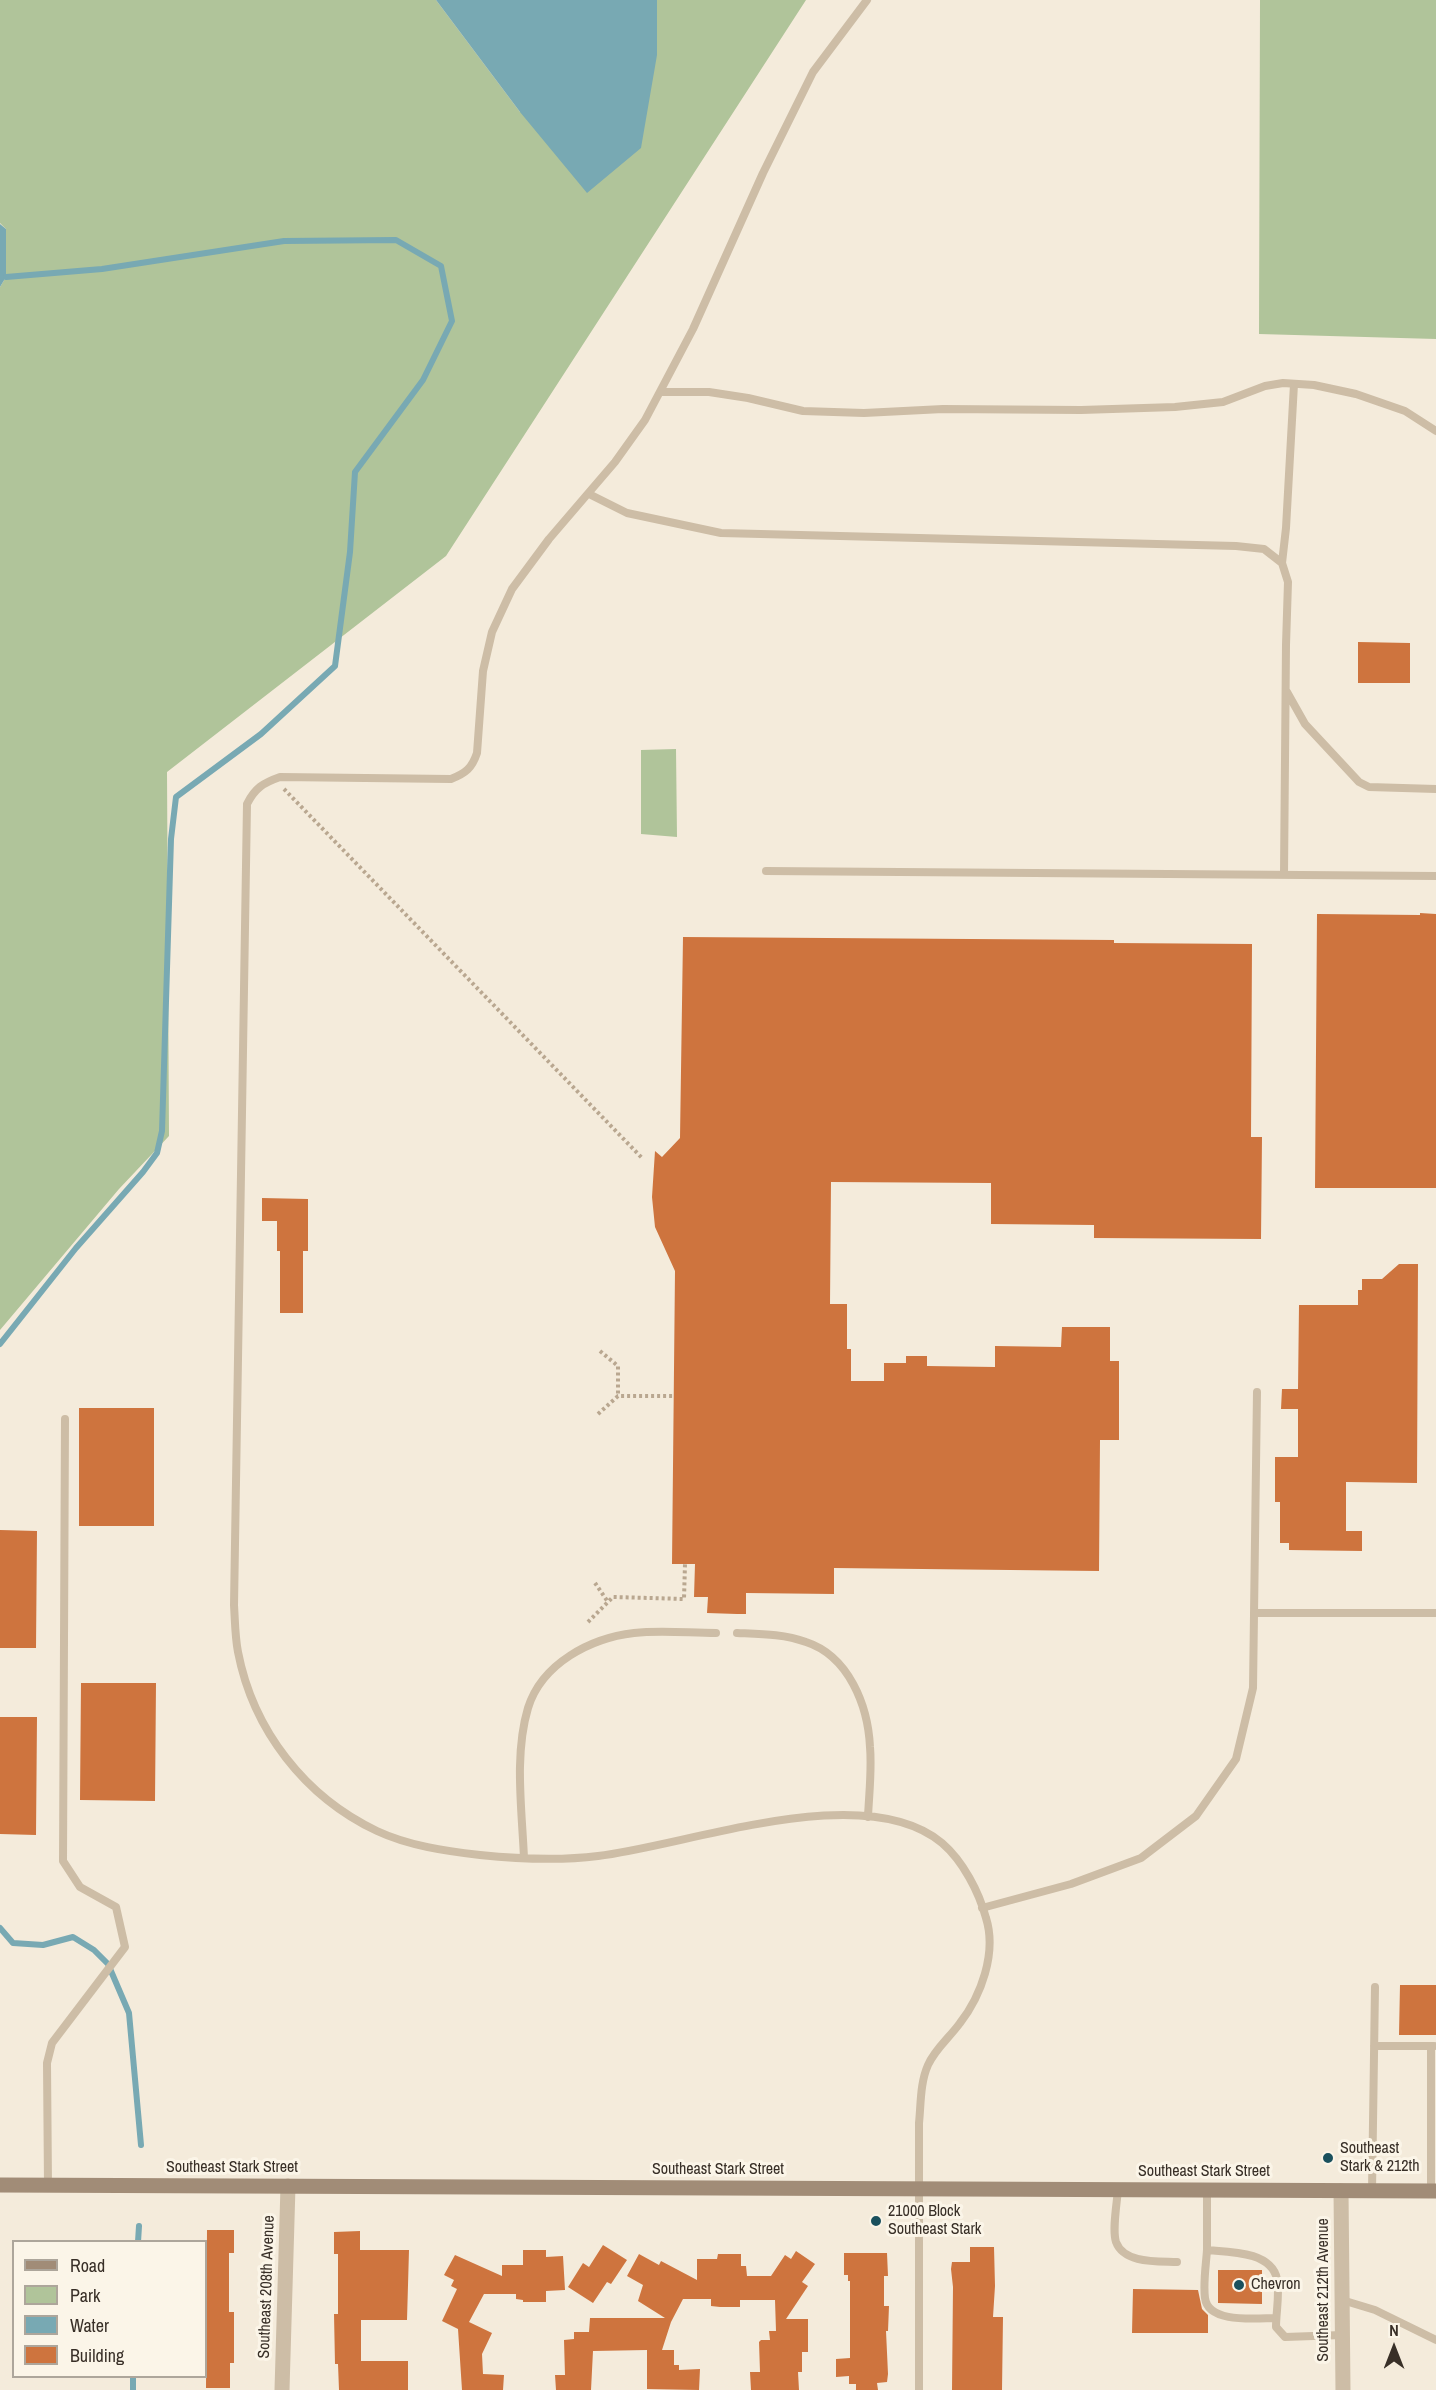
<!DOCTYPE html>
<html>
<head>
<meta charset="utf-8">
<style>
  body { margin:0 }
  #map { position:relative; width:1436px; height:2390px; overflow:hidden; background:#f4ebdb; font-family:"Archivo Narrow",sans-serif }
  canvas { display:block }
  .legend { position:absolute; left:12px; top:2240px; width:195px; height:138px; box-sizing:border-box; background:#fbf5e8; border:2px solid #ada69b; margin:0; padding:8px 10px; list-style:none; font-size:18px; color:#382f27 }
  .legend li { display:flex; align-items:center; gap:12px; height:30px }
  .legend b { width:30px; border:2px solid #ada69b }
  .north { position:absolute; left:1364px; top:2318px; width:60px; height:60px; -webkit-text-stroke:4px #fbf5e8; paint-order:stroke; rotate:0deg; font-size:16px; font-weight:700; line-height:24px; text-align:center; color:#382f27 }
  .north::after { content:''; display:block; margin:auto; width:21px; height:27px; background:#382f27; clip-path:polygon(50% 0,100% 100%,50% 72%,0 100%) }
</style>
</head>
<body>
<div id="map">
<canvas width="1436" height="2390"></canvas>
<ul class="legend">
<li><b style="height:8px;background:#a18c77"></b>Road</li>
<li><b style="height:16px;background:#b0c49a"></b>Park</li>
<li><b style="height:16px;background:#78a9b3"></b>Water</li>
<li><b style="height:16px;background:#ce743e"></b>Building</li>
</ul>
<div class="north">N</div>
</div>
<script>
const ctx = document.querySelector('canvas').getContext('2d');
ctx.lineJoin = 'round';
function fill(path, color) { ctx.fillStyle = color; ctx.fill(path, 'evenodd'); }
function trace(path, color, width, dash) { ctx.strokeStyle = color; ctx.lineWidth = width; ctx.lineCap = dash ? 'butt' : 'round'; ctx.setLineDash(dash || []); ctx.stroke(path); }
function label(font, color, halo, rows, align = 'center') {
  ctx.font = font + ' "Archivo Narrow",sans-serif'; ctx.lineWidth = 6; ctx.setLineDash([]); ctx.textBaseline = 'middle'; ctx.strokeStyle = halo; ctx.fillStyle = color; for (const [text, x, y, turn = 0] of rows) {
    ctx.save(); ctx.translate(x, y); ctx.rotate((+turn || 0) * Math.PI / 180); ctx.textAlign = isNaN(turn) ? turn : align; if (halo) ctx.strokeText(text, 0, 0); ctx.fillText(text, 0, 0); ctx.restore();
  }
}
const green = new Path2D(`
  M0,0H436L520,112L657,55V0H806L446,556L167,772L169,1136L119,1189L0,1330V287L6,277V229L0,223Z
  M1260,0H1436V339L1259,334Z
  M676,749L677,837L641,834V750Z`);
const water = new Path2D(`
  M436,0H657V55L641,148L587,193L520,112Z
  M0,224L6,229V277L0,287Z`);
const stream = new Path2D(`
  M0,1344L76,1248L143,1172L157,1153L162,1131L171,839L176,797L261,734L335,666L350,552L355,472L423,380L452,321L441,266L396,240L284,241L102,269L6,277
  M0,1928L13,1943L43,1945L73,1937L94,1950L108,1964L129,2013L141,2145
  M138,2242L139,2226
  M133,2390V2376`);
const building = new Path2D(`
  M1358,642L1410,643V683H1358Z
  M1420,913L1436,914V1188H1315L1317,914L1420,915Z
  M683,937L1114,940V943L1252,944L1251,1137H1262L1261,1239L1094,1238V1225L991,1224V1183L831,1182L830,1304H847V1349H851V1381H884V1363H906V1356H927V1366L995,1367V1346L1061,1347L1062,1327H1110V1361H1119V1440H1100L1099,1571L834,1568V1594L746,1593V1614H737L707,1613L708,1597H694L695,1564H672L675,1271L655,1227L652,1197L655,1151L662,1157L680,1138Z
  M262,1198L308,1199V1251H303V1313H280V1251H277V1221H262Z
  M1399,1264H1418L1417,1483L1346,1482V1531H1362V1551L1289,1550V1543H1280V1502H1275V1457H1298V1409H1281L1282,1389H1298L1299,1305H1358V1290H1362V1279H1382Z
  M79,1408H154V1526H79Z
  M0,1530L37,1531L36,1648H0Z
  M81,1683H156L155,1801L80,1800Z
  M0,1717H37L36,1835L0,1834Z
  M1400,1985H1436V2035H1399Z
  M207,2230H234V2253H229V2312H234V2363H230V2388H206Z
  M360,2231V2250H409L407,2320H361V2361H408V2390H339L338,2364H335L334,2314H338V2254H334V2232Z
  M603,2245L627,2260L611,2284L607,2282L593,2303L568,2287L583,2263L589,2267Z
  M970,2247H994L995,2286L993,2317H1003L1002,2390H952L953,2287L951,2269L952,2262H970Z
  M523,2250H546V2257L563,2256L565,2290L546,2291V2302H523V2300L516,2299V2294H484L469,2322L492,2333L482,2354L483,2374L504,2375L503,2390H462L458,2329L442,2321L457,2289L451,2286L454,2280L444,2275L455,2255L502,2276V2265H523Z
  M796,2251L815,2264L802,2282L808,2286L786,2319H808V2352H802V2372H798L799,2390H751L750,2372H760L759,2342L761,2340H770L769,2331H776L775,2300H740V2307H720L711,2306V2299H683L671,2322L662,2350H674V2365H679V2370L700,2369L699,2390L647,2389V2350L593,2351L591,2390H556L555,2375H565L564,2340L574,2339V2332H589L590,2318H665L638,2301L643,2285L627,2276L639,2254L659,2265L661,2261L697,2280V2259H717L718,2254H741V2266H746L747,2276H771L785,2255L791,2259Z
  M844,2253H887L888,2276H884V2306H889L888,2331H886L888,2374L887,2382L877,2383L878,2390H856V2384H849V2376L836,2377V2359L850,2358V2281H848V2275H844Z
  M1218,2270H1262V2304L1218,2303Z
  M1133,2289L1198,2290L1202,2309L1208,2315V2333H1132Z`);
const path = new Path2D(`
  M284,789L643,1159
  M600,1351L618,1366V1396
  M598,1414L618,1396H674
  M595,1583L608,1602
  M588,1622L613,1597L684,1599L685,1564`);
const service = new Path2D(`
  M867,0L813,72L763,173L693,329L645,420L615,462L549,539L512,589L492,632L483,671L477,753C472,768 466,773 451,779L280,777C263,783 255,788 247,804L234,1605C235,1620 235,1637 238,1652C253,1730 305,1797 377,1831C409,1846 446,1851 480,1855C519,1859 559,1861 598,1856C690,1845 864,1778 942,1843C963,1861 979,1892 986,1918C997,1953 981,1996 960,2023C950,2037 935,2049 928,2065C920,2083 921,2104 919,2123V2390
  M660,392H709L748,398L803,411L864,413L943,409L1081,410L1175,407L1223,402L1265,386L1283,383L1314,385L1356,394L1405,411L1436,431
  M589,494L627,513L721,533L1236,546L1264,549L1282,563L1288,582L1286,645L1284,874
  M1282,563L1286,528L1294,384
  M1287,692L1305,724L1359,782L1369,787L1436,789
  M766,871L1436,876
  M1254,1613H1436
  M737,1633C761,1634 784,1634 806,1642C849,1656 868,1706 870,1747C872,1770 869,1794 868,1817
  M524,1858C522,1810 514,1755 528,1708C542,1663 591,1638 634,1633C661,1630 689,1633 716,1633
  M982,1908L1071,1884L1141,1858L1196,1816L1236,1759L1253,1688L1257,1392
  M1374,2046H1434
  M1431,2046V2191
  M48,2185L47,2063L52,2043L125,1947L116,1907L80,1887L63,1861L65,1419
  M1118,2189C1117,2203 1112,2230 1116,2242C1124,2264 1159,2261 1177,2262
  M1207,2190V2250C1229,2252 1271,2251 1277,2279C1280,2293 1276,2312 1276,2327L1285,2337L1342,2335
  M1372,2191L1375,1987
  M1207,2250C1206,2265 1203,2283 1205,2298C1208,2324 1257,2318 1276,2318
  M1342,2300L1375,2310L1436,2340`);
const minor = new Path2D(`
  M282,2390L288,2186`);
const tertiary = new Path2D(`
  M1341,2191L1343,2390`);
const secondary = new Path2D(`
  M0,2185L1436,2191`);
const markers = [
  [1328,2158,6,"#1a505d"],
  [876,2221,6,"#1a505d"],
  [1239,2285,6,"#1a505d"]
];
const poiNames = [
  ["Southeast",1340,2149],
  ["Stark & 212th",1340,2167],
  ["21000 Block",888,2212],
  ["Southeast Stark",888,2230],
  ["Chevron",1251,2285]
];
const streetNames = [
  ["Southeast Stark Street",232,2168],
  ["Southeast Stark Street",718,2170],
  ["Southeast Stark Street",1204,2172],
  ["Southeast 208th Avenue",267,2287,-88],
  ["Southeast 212th Avenue",1324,2290,-90]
];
fill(green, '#b0c49a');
fill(water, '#78a9b3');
trace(stream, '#78a9b3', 6);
fill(building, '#ce743e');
trace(path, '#b9a790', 4, [3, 3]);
trace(service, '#cdbda6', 8);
trace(minor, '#cdbda6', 15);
trace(tertiary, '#cdbda6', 15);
trace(secondary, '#a18c77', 15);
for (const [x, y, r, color] of markers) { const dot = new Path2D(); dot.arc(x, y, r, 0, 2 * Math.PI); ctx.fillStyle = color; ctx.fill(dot); trace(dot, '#fbf5e8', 2); }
label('16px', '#382f27', '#fbf5e8', poiNames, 'left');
label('16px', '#382f27', '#fbf5e8', streetNames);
</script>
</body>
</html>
